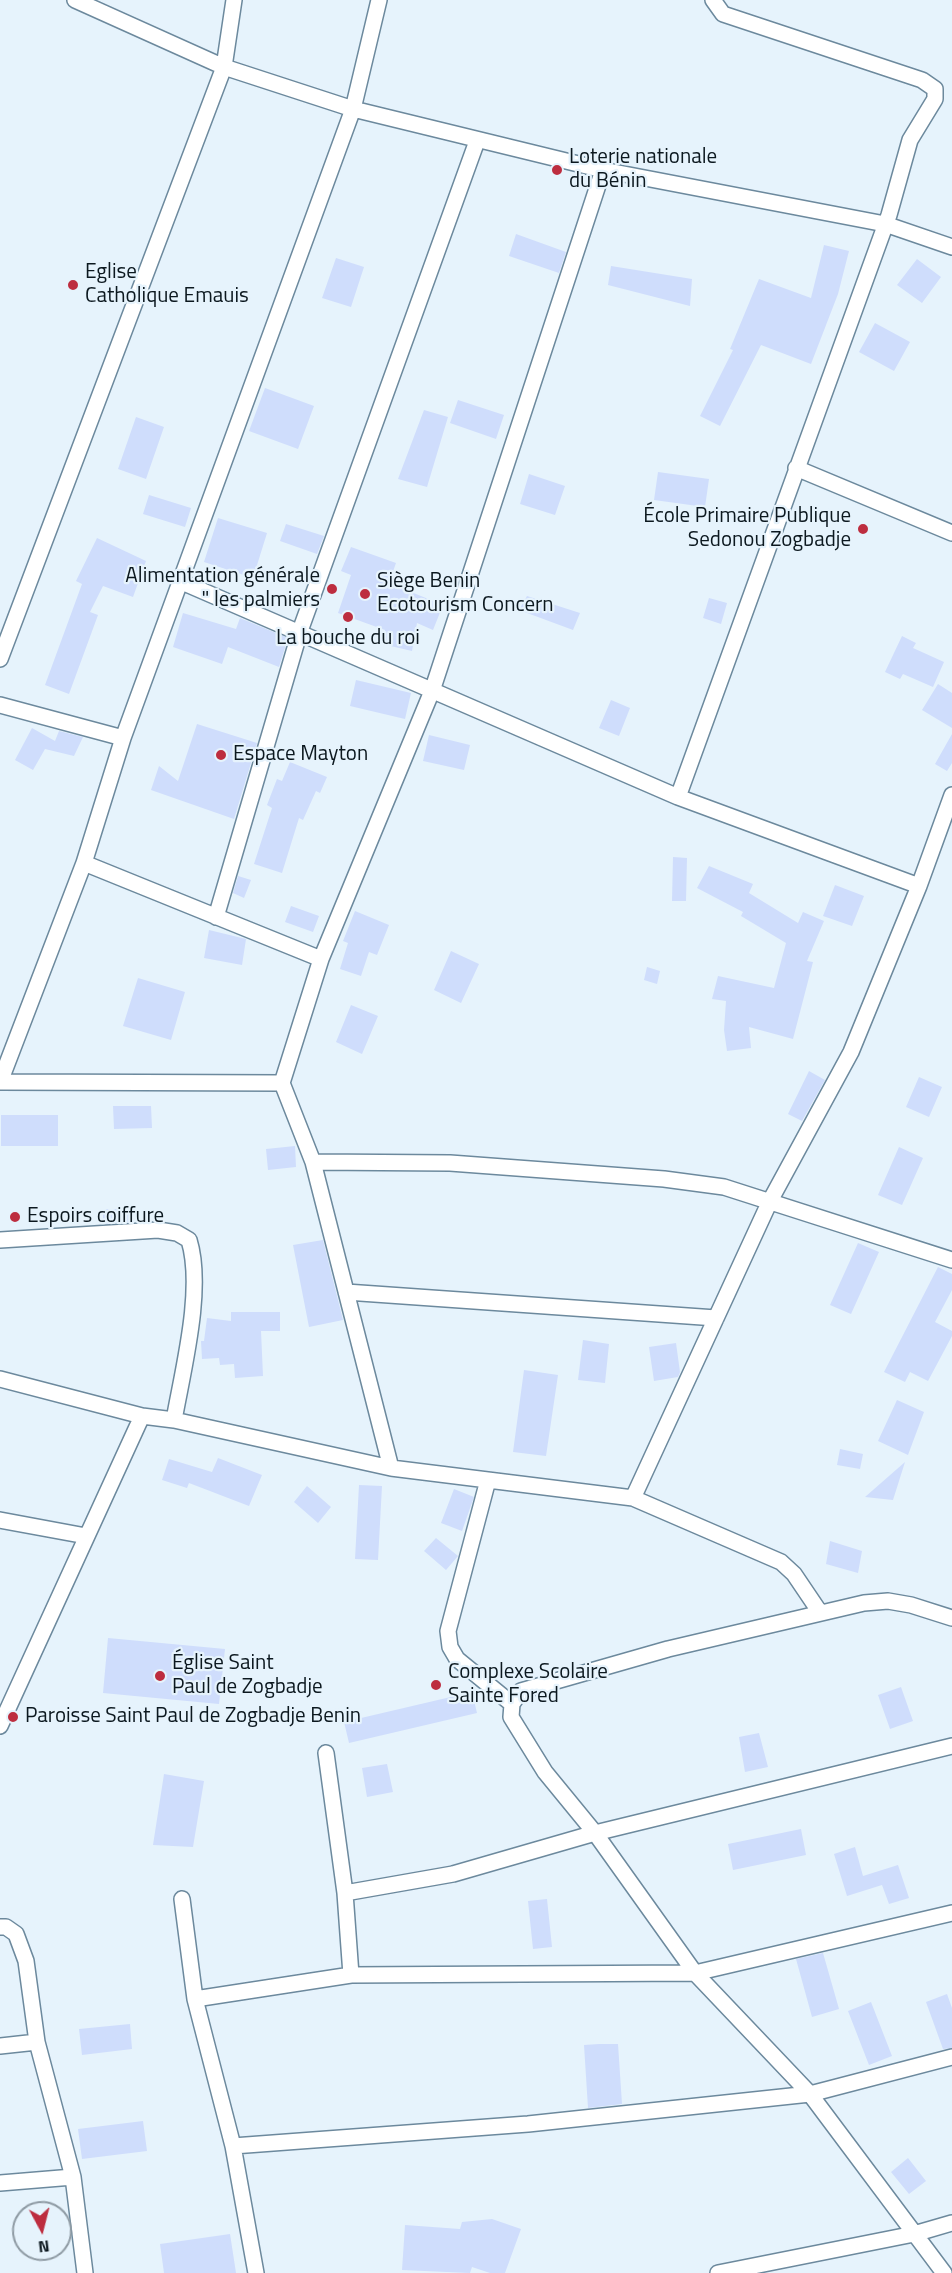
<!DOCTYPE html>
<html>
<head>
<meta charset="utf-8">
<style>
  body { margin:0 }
  #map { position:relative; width:952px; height:2273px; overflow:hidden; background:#e6f3fc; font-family:"Titillium Web",sans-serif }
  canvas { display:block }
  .north { position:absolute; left:12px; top:2201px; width:60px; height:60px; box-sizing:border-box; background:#e6f3fc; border:2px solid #8f9ba4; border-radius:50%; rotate:173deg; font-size:16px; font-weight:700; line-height:24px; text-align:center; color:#0c181f }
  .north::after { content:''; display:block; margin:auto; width:21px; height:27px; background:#bd2d3f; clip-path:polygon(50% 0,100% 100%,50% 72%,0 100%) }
</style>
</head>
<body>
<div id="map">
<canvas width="952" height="2273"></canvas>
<div class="north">N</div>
</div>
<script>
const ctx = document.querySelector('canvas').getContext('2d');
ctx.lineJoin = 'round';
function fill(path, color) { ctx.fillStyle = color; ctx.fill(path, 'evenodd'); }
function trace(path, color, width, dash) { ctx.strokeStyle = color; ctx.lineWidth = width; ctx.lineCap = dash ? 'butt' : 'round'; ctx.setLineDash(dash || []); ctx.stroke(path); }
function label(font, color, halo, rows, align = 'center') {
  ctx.font = font + ' "Titillium Web",sans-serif'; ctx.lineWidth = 4.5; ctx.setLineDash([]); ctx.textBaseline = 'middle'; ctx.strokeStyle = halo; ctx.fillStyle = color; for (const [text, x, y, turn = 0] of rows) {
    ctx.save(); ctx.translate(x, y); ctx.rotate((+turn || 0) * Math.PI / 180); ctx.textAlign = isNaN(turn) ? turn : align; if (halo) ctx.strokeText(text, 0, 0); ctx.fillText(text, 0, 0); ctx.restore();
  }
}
const building = new Path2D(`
  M516,234L566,252L559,273L509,256Z
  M824,245L849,251L838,294L811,364L761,345L720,426L700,416L733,350L730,349L759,279L811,298Z
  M336,258L364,267L351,307L322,298Z
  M917,259L941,277L922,303L897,285Z
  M611,266L692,279L690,306L608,285Z
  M875,323L910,342L894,371L859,352Z
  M265,388L314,406L298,449L249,431Z
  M458,400L504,415L496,439L450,423Z
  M424,410L448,417L427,487L398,479Z
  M136,417L164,427L146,479L118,469Z
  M658,472L709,479L705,507L654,500Z
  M529,474L565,486L555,515L520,504Z
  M149,495L191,508L185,527L143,514Z
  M218,518L267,533L253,578L204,562Z
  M286,524L324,536L317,554L280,541Z
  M97,538L146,561L133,597L103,586L90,612L98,615L69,694L45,685L82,584L76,581Z
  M351,547L396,563L389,583L443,605L433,630L417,623L412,651L382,644L385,630L338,613L351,575L341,571Z
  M527,596L580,613L573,630L519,610Z
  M709,598L727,603L721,624L703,618Z
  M183,613L236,629L240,618L288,638L279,667L228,647L222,664L173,647Z
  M902,636L916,643L913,648L944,662L933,687L903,674L900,679L885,672Z
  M356,680L411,693L405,719L350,706Z
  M938,684L952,693V728L922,710Z
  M611,700L630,708L619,736L599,728Z
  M197,724L257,743L234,819L151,790L159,766L178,781Z
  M32,728L55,741L59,731L83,737L74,756L45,749L33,770L15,760Z
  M952,734V763L947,771L935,764Z
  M429,735L470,745L464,770L423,761Z
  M290,762L327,777L320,793L316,791L303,820L299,818L282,873L254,864L272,808L267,805L277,779L282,781Z
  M673,857L687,858L686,901H672Z
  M709,866L753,884L749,893L798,923L803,912L824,921L807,961L813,962L793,1039L749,1027L751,1048L727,1051L724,1030L726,1001L712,999L718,976L774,988L786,943L741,916L743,912L697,888Z
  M238,876L251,880L244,898L233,893Z
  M835,885L864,896L852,926L823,916Z
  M291,906L319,916L313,932L285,922Z
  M355,911L389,925L377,955L369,952L361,976L340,969L348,943L343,941Z
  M209,930L246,939L242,965L204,958Z
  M451,951L479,964L461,1003L434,990Z
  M647,967L660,971L657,984L644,980Z
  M138,978L185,992L171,1040L123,1026Z
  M351,1005L378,1016L362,1054L336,1042Z
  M809,1071L825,1080L802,1121L788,1114Z
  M919,1077L942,1087L929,1117L906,1107Z
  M113,1106H151L152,1128L114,1129Z
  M1,1115H58V1146H1Z
  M295,1146L296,1167L268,1170L266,1149Z
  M899,1147L923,1158L902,1205L878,1195Z
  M103,1209H130V1222L103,1224Z
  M323,1240L343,1320L309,1327L293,1245Z
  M858,1243L879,1252L851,1314L830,1305Z
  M938,1267L952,1274V1290L935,1322L952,1331V1336L928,1381L910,1372L905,1382L884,1372Z
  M231,1312H280V1331H261L263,1376L235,1378L234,1364L220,1365L219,1358L202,1359L201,1341H204L207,1318L231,1321Z
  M583,1340L609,1344L605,1383L578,1380Z
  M676,1343L680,1372L678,1377L654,1381L649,1347Z
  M524,1370L558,1375L546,1456L513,1452Z
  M897,1400L924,1412L908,1455L878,1441Z
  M840,1449L863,1454L860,1469L837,1465Z
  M218,1458L262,1475L249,1506L189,1483L187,1488L162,1480L169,1459L212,1472Z
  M905,1462L893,1500L865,1497Z
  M359,1485L382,1486L378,1560L355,1559Z
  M307,1486L331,1507L318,1523L294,1502Z
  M454,1489L474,1497L462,1531L441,1523Z
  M436,1538L458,1556L446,1570L424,1551Z
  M830,1541L862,1551L858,1573L826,1564Z
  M108,1638L225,1649L219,1704L103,1693Z
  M901,1687L913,1721L890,1729L878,1695Z
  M472,1692L477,1713L349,1743L344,1722Z
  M759,1733L768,1767L745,1772L739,1737Z
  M387,1764L393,1792L367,1797L362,1768Z
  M164,1774L204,1781L193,1847L153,1845Z
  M801,1829L806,1855L733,1870L728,1844Z
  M855,1847L863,1876L898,1865L909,1898L889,1904L882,1885L847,1896L834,1854Z
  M547,1899L552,1947L533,1949L528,1901Z
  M823,1953L839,2009L812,2017L796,1959Z
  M947,1994L952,2008V2048L943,2049L926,2002Z
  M871,2002L892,2056L869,2065L848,2011Z
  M130,2024L132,2049L82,2055L79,2029Z
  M599,2044H618L622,2104L588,2108L584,2045Z
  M143,2121L147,2151L82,2159L78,2129Z
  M908,2158L926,2181L909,2194L891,2172Z
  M492,2219L521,2229L505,2273H490L472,2267L470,2273L402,2270L405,2225L460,2229L462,2222Z
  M230,2234L236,2273H164L160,2244Z`);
const street = new Path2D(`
  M75,0L224,67L353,109L603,170L885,224L952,247
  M796,468L952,533
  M182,582L678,797L919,886
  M0,659L224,67L234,0
  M0,705L123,738
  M678,797L889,215L910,140L935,99V89L922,80L723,14L713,0
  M84,863L321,959
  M216,917L300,631L477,141
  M0,1082L84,863L123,738L353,109L379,0
  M0,1082L282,1083
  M313,1162L450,1163L664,1179L724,1187L952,1260
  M0,1240L158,1230L177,1233L189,1240C204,1289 183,1369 174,1420
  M346,1292L716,1318
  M0,1379L142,1416L174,1420L391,1468L633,1498L781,1562L794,1574L819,1611
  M391,1468L313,1162L282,1083L321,959L432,691L603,170
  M488,1480L448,1631L450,1647L457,1659L512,1704
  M633,1498L770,1201L851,1052L919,886L952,795
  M0,1520L86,1536
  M0,1726L142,1416
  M326,1753L345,1893L351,1975
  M345,1893L453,1874L595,1833L952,1746
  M182,1899L195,1999L233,2146L256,2273
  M0,1927H6L16,1934L26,1961L37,2042L73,2177L85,2273
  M195,1999L351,1975L695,1973L952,1913
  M0,2046L37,2042
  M233,2146L528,2124L810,2094L952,2057
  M0,2183L73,2177
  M718,2273L914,2234L952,2223
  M944,2273L810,2094L695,1973L595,1833L545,1772L511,1717L512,1704L521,1691L668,1649L864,1603L888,1601L911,1605L952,1618`);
const markers = [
  [557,170,6,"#bd2d3f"],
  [73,285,6,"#bd2d3f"],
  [863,529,6,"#bd2d3f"],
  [332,589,6,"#bd2d3f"],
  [365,594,6,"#bd2d3f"],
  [348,617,6,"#bd2d3f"],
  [221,755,6,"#bd2d3f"],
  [15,1217,6,"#bd2d3f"],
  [160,1676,6,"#bd2d3f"],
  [436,1685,6,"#bd2d3f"],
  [13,1717,6,"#bd2d3f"]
];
const poiNames = [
  ["Loterie nationale",569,158],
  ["du Bénin",569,182],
  ["Eglise",85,273],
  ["Catholique Emauis",85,297],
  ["École Primaire Publique",851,517,"right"],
  ["Sedonou Zogbadje",851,541,"right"],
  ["Alimentation générale",320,577,"right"],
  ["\" les palmiers",320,601,"right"],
  ["Siège Benin",377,582],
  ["Ecotourism Concern",377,606],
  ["La bouche du roi",348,639,"center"],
  ["Espace Mayton",233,755],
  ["Espoirs coiffure",27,1217],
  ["Église Saint",172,1664],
  ["Paul de Zogbadje",172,1688],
  ["Complexe Scolaire",448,1673],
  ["Sainte Fored",448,1697],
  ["Paroisse Saint Paul de Zogbadje Benin",25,1717]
];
fill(building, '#cfddfc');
trace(street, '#6c899d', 18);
trace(street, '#fff', 15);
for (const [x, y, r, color] of markers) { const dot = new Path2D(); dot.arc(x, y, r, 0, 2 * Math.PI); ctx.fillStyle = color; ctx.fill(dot); trace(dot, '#e6f3fc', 2); }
label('21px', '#0c181f', '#e6f3fc', poiNames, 'left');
</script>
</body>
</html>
